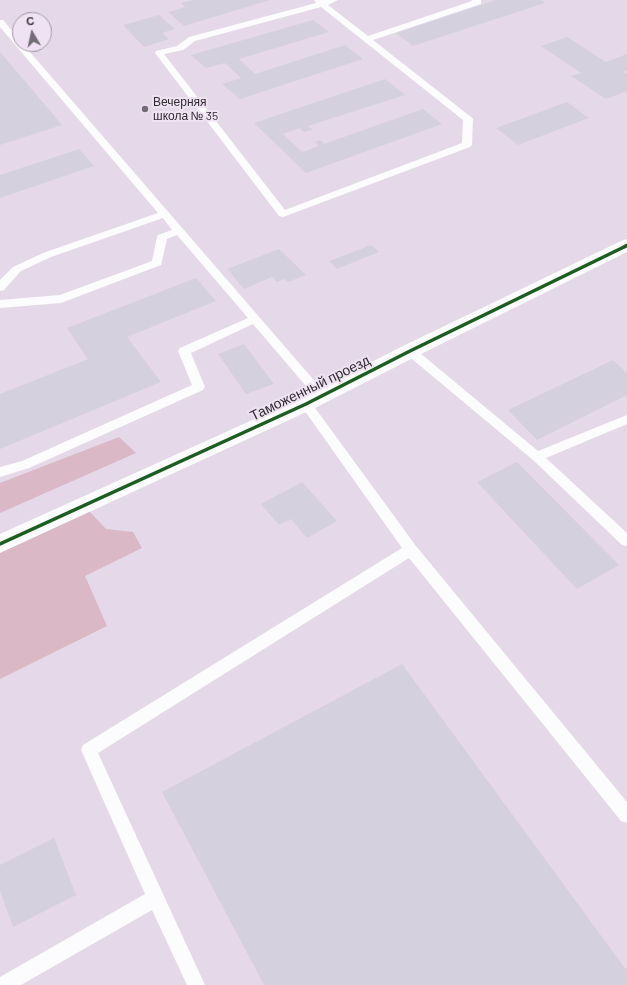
<!DOCTYPE html>
<html>
<head>
<meta charset="utf-8">
<style>
  body { margin:0 }
  #map { position:relative; width:627px; height:985px; overflow:hidden; background:#ede6f0; font-family:Barlow,sans-serif }
  canvas { display:block }
  .north { position:absolute; left:12px; top:12px; width:40px; height:40px; box-sizing:border-box; background:#efe3f3; border:1px solid #a39aa6; border-radius:50%; rotate:351deg; font-size:11px; font-weight:700; line-height:16px; text-align:center; color:#312d33 }
  .north::after { content:''; display:block; margin:auto; width:14px; height:18px; background:#736e75; clip-path:polygon(50% 0,100% 100%,50% 72%,0 100%) }
</style>
</head>
<body>
<div id="map">
<canvas width="627" height="985"></canvas>
<div class="north">С</div>
</div>
<script>
const ctx = document.querySelector('canvas').getContext('2d');
ctx.lineJoin = 'round';
function fill(path, color) { ctx.fillStyle = color; ctx.fill(path, 'evenodd'); }
function trace(path, color, width, dash) { ctx.strokeStyle = color; ctx.lineWidth = width; ctx.lineCap = dash ? 'butt' : 'round'; ctx.setLineDash(dash || []); ctx.stroke(path); }
function label(font, color, halo, rows, align = 'center') {
  ctx.font = font + ' Barlow,sans-serif'; ctx.lineWidth = 4; ctx.setLineDash([]); ctx.textBaseline = 'middle'; ctx.strokeStyle = halo; ctx.fillStyle = color; for (const [text, x, y, turn = 0] of rows) {
    ctx.save(); ctx.translate(x, y); ctx.rotate((+turn || 0) * Math.PI / 180); ctx.textAlign = isNaN(turn) ? turn : align; if (halo) ctx.strokeText(text, 0, 0); ctx.fillText(text, 0, 0); ctx.restore();
  }
}
const built = new Path2D(`
  M0,0H627V985H0ZM20,20H44V44H20Z`);
const forest = new Path2D(`
  M119,437L136,453L0,513V483Z
  M89,511L106,529L133,532L142,548L85,576L107,626L0,679V552Z`);
const building = new Path2D(`
  M193,0H270L184,26L168,12L185,7L181,3Z
  M496,0H541L545,3L413,46L396,33Z
  M159,15L175,29L162,33L169,39L144,47L123,25Z
  M313,20L329,32L239,59L255,74L345,45L363,59L240,99L222,84L241,78L225,63L206,68L191,55Z
  M567,37L606,62L627,54V70L623,72L627,74V91L606,99L571,76L581,73L541,46Z
  M0,52L62,125L0,145Z
  M385,79L405,95L308,126L313,130L304,132L300,128L283,134L302,152L319,146L315,142L320,140L324,144L423,109L442,124L306,173L254,123Z
  M567,102L589,118L518,145L496,128Z
  M79,149L94,166L0,198V175Z
  M371,245L379,252L337,269L329,261Z
  M279,249L306,275L288,282L284,279L277,282L272,277L244,289L227,269Z
  M196,278L216,301L127,337L161,382L0,449V394L88,359L67,328Z
  M244,344L274,384L246,394L218,354Z
  M613,360L627,373V395L537,440L508,410Z
  M517,462L619,565L577,589L477,482Z
  M302,482L337,521L307,538L291,519L279,525L261,504Z
  M402,664L627,971V985H264L162,792Z
  M54,838L76,895L13,927L0,890V865Z`);
const lane = new Path2D(`
  M314,0H338L328,5L368,36L472,1L471,0H481V4L373,40L471,117L473,119L472,145L470,147L283,217L279,216L155,53L156,51L177,46L189,37L316,3ZM321,7L463,120L462,143L285,210L164,54L183,50L195,41Z
  M0,20H3L20,40V44H23L325,393L327,396L325,399L321,400L317,399L253,324L191,353L205,387L203,390L29,468L0,477V467L22,461L192,385L178,351L180,348L248,318L177,235L167,239L161,265L61,303L0,308V300L60,295L152,261L157,237L158,235L172,230L163,218L51,257L21,271L4,290L0,291V280L13,267L43,253L158,213L0,27Z
  M410,347L414,348L538,451L627,415V424L546,458L627,533V546L622,545L533,460L406,354L404,351L406,348Z
  M306,400L310,401L416,546L627,802V823L621,821L409,558L98,753L205,985H187L152,910L21,985H0V977L145,894L81,750L83,745L402,548L302,407L300,404L302,401Z`);
const street = new Path2D(`
  M627,239V252L417,356L313,409L0,553V534L299,399L403,346L621,241Z`);
const cyclewayFar1 = new Path2D(`
  M624,247L627,245`);
const cycleway = new Path2D(`
  M0,544L306,404L410,351L626,246`);
const markers = [
  [145,109,4,"#736e75"]
];
const farPoinames = [
  ["Вечерняя",153,102],
  ["школа № 35",153,116]
];
const streetNames = [
  ["Таможенный проезд",310,388,-26]
];
fill(built, '#e5d9e9');
fill(forest, '#dab8c5');
fill(building, '#d5d0de');
fill(lane, '#fcfbfd');
fill(street, '#fcfbfd');
trace(cyclewayFar1, '#1b5e20', 3);
trace(cycleway, '#1b5e20', 3.5);
for (const [x, y, r, color] of markers) { const dot = new Path2D(); dot.arc(x, y, r, 0, 2 * Math.PI); ctx.fillStyle = color; ctx.fill(dot); trace(dot, '#efe3f3', 1.5); }
label('12px', '#312d33', '#efe3f3', farPoinames, 'left');
label('14px', '#312d33', '#efe3f3', streetNames);
</script>
</body>
</html>
